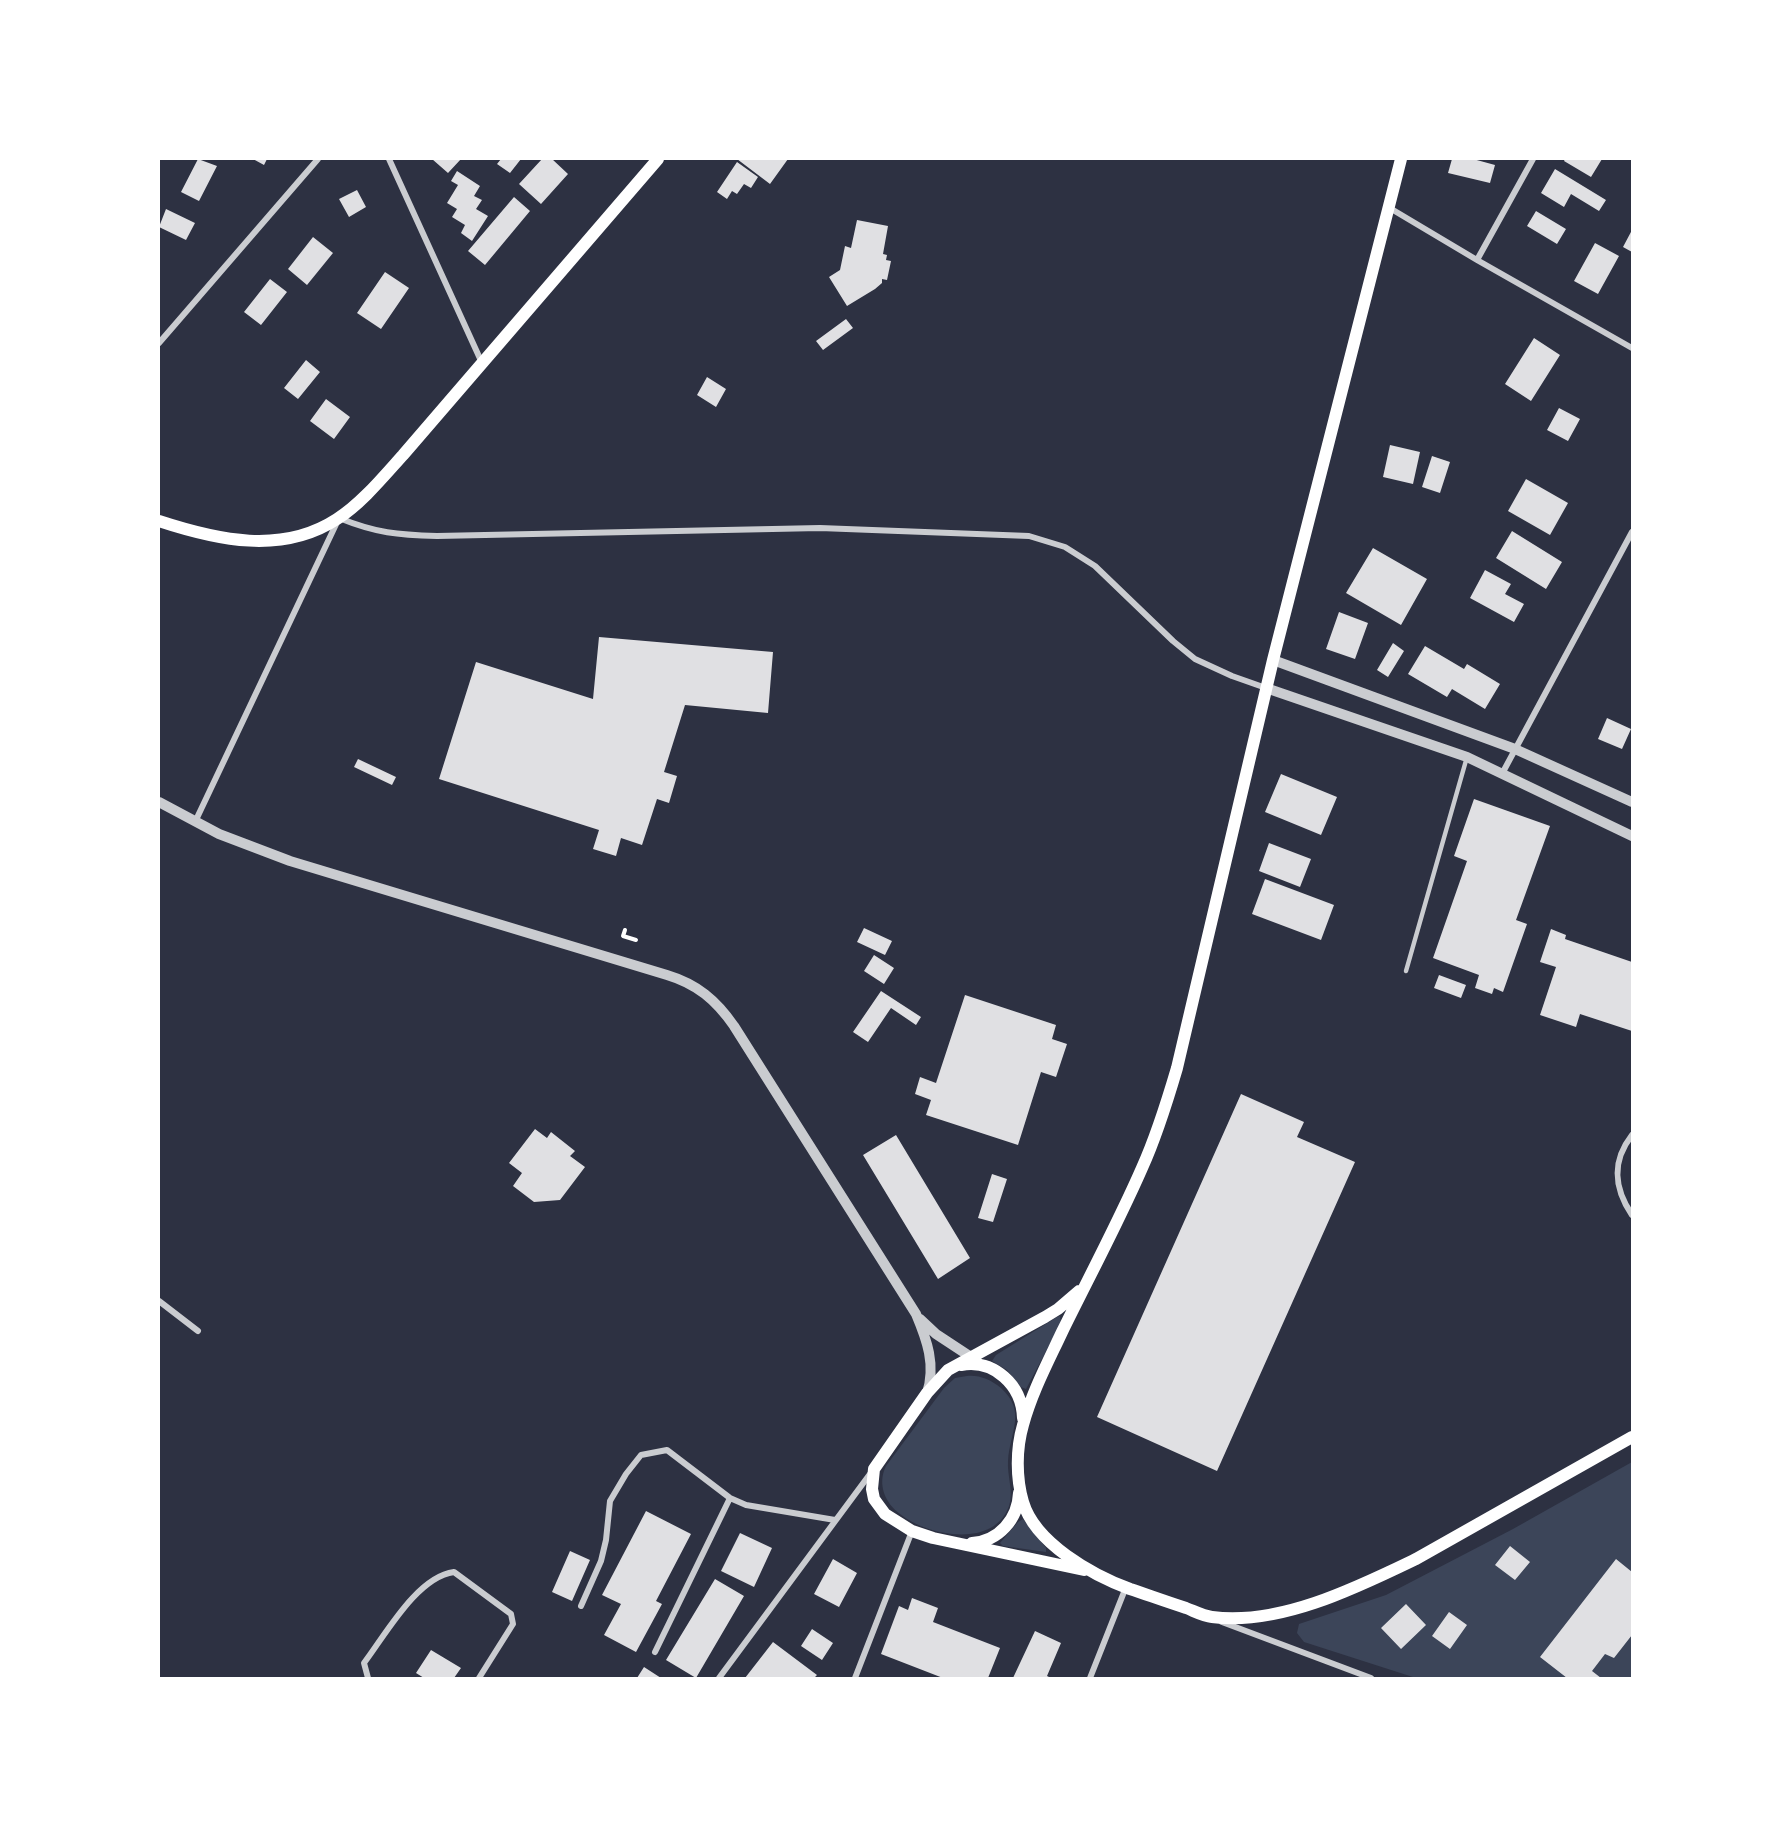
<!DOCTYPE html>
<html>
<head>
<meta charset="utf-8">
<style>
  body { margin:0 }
  #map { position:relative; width:1791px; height:1837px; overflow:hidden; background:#2d3142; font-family:"DM Sans",sans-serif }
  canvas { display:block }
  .frame { position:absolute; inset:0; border:160px solid #fff; pointer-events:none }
</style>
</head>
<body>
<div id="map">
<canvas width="1791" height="1837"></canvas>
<div class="frame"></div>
</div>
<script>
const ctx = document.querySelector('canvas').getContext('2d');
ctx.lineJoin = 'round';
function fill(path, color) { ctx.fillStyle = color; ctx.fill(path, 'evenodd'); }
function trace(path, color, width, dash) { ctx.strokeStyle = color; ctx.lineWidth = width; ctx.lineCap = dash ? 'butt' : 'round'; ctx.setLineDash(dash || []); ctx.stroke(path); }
const green = new Path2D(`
  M1060,1316L1061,1323L1026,1389L1021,1387L1007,1370L992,1361L996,1355L1057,1317Z
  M967,1376C980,1375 991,1380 1001,1388C1027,1412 1010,1431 1008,1461C1007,1476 1014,1492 1009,1506C994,1549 927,1536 900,1514C885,1503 877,1484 886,1466L944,1388L955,1378Z
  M1632,1462V1678H1416L1304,1642L1297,1633L1299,1624L1386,1595L1513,1529Z
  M1023,1519L1046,1548V1552L1003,1546L1000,1543L1018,1522Z`);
const building = new Path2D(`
  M198,159L217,166L199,201L181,192Z
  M253,159H267L264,165Z
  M432,159H461L448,173Z
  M501,159H521L510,173L497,164Z
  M542,159H552L568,174L541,204L519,184Z
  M737,159H788L770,184Z
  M1452,159H1473L1495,165L1490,183L1448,173Z
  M1565,159H1602L1591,177L1564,161Z
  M737,162L758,177L751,188L744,184L737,194L732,191L727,199L717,192Z
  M1555,169L1606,200L1599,211L1571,194L1564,207L1541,193Z
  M457,171L480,186L474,196L482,200L476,209L488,216L472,241L461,233L465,225L452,217L457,209L447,203L458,185L451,181Z
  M357,190L366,207L349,217L339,199Z
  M514,197L530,211L485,265L468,251Z
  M166,209L195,223L186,240L159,227Z
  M1536,211L1566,229L1557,244L1527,226Z
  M857,220L888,226L883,254L887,255L886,260L891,261L887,280L882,279V283L875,289L847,306L829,277L840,270L845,246L851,248Z
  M1632,230V252L1623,247Z
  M313,237L333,253L307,285L288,269Z
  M1595,243L1619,256L1598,294L1574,281Z
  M385,272L409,288L381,329L357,313Z
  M270,279L287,292L261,325L244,312Z
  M846,319L853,328L823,350L816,341Z
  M1534,338L1560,355L1531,401L1505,384Z
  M306,360L320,372L298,399L284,388Z
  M707,377L726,389L716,407L697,395Z
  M326,399L350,417L334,439L310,421Z
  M1559,408L1580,419L1568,441L1547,430Z
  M1390,445L1420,452L1413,484L1383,477Z
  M1432,456L1450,462L1440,493L1422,487Z
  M1526,479L1568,503L1550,535L1508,511Z
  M1512,531L1562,562L1546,589L1496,558Z
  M1373,548L1427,579L1401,625L1346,593Z
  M1485,570L1511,584L1505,594L1524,604L1514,622L1470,598Z
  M1339,612L1368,623L1355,659L1326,649Z
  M599,637L773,652L768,713L685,705L664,772L677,776L669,803L657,799L642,845L621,838L616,856L593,849L599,830L439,779L476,662L593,699Z
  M1393,643L1404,651L1388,677L1377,670Z
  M1425,646L1464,669L1467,664L1500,684L1485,709L1452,689L1447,697L1408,674Z
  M1607,718L1631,729L1622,749L1598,739Z
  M358,759L396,777L392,785L354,767Z
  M1281,774L1337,797L1321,835L1265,812Z
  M1474,799L1550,826L1516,920L1527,924L1503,992L1494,988L1492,994L1475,988L1479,975L1433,958L1467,861L1454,856Z
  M1269,843L1311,859L1300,887L1259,871Z
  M1265,879L1334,905L1321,940L1252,914Z
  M864,928L892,941L885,955L857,942Z
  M1551,929L1566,935L1565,939L1632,962V1031L1580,1014L1576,1027L1540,1015L1556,967L1540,962Z
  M874,955L894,968L884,984L864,971Z
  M1439,975L1466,985L1461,998L1434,988Z
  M881,991L921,1017L916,1025L891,1008L868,1042L853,1032Z
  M965,995L1056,1025L1052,1039L1067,1044L1056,1077L1041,1072L1018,1145L926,1115L931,1100L915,1094L920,1077L936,1083Z
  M1241,1094L1304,1122L1297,1137L1355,1162L1217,1471L1097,1417Z
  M535,1129L547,1138L551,1132L575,1151L570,1156L585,1167L560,1200L534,1202L513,1186L522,1173L509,1163Z
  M896,1135L970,1258L938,1279L863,1155Z
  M992,1174L1007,1179L993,1222L978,1218Z
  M646,1511L691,1534L656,1601L662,1604L636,1652L604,1635L621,1604L602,1595Z
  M740,1533L772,1548L754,1587L721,1571Z
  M1510,1546L1530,1562L1515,1580L1495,1565Z
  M570,1551L590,1560L572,1601L552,1592Z
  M833,1559L857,1573L839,1607L814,1594Z
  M1616,1559L1632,1572V1635L1614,1658L1605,1654L1592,1671L1601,1678H1567L1540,1657Z
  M715,1579L744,1596L696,1678L666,1660Z
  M912,1598L938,1608L933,1622L1000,1648L988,1678H943L881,1654L899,1606L908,1610Z
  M1406,1604L1426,1625L1401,1649L1381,1628Z
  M1449,1612L1467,1625L1450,1649L1432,1636Z
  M812,1629L833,1643L822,1660L801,1646Z
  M1035,1631L1061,1643L1047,1676L1051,1678H1013Z
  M773,1642L817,1675L814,1678H745Z
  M431,1650L461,1668L454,1678H424L416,1673Z
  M644,1667L661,1678H637Z`);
const path = new Path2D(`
  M625,930L623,936L636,940`);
const service = new Path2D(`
  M1406,971L1467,757`);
const minor = new Path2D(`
  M389,159L482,363
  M1388,207L1477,260L1632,348
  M1477,260L1533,159
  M159,343L318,159
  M1503,772L1632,532
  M195,822L339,518C376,533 398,535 437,536L820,528L1029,536L1065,547L1095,566L1173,641L1195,659L1232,676L1266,688
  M1632,1135C1611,1162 1614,1188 1632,1215
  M159,1301L198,1331
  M581,1606L601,1561L606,1540L610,1501L626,1474L641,1455L667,1450L730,1498L746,1505L835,1520
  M1222,1622L1371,1678
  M655,1652L730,1498
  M368,1678L364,1663C386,1634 417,1577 454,1572L511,1614L513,1624L479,1678
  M719,1678L870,1474
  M855,1678L912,1531
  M1090,1678L1126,1587`);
const tertiary = new Path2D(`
  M1273,660L1515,749L1632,802
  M1266,688L1467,757L1632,836
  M159,802L219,834L290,861L667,975C697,984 716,1000 734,1026L916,1314C927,1340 936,1365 927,1393
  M920,1319L936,1334L977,1361`);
const secondary = new Path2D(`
  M1401,159L1273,660L1177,1068C1167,1102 1157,1135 1142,1168C1118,1223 1089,1277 1062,1332C1048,1362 1032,1392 1023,1425C1016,1449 1016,1478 1023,1502C1035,1543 1092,1575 1130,1589C1148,1595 1167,1602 1186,1608C1194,1611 1203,1616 1212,1617C1279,1626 1356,1588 1416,1559L1632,1437
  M159,521C217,540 282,555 337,519C361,504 384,476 403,455L658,159
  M1079,1291L1058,1309L1045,1317L948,1370L927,1393L874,1469L872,1489L874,1499L885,1514L912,1531L933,1538L1084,1570
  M961,1365C994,1359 1022,1385 1023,1418
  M972,1543C999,1541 1018,1519 1019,1493`);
fill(green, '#3c4559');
fill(building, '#e0e0e3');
trace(path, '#fff', 4);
trace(service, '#caccd0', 4.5);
trace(minor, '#caccd0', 6);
trace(tertiary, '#caccd0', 10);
trace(secondary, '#fff', 12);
</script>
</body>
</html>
